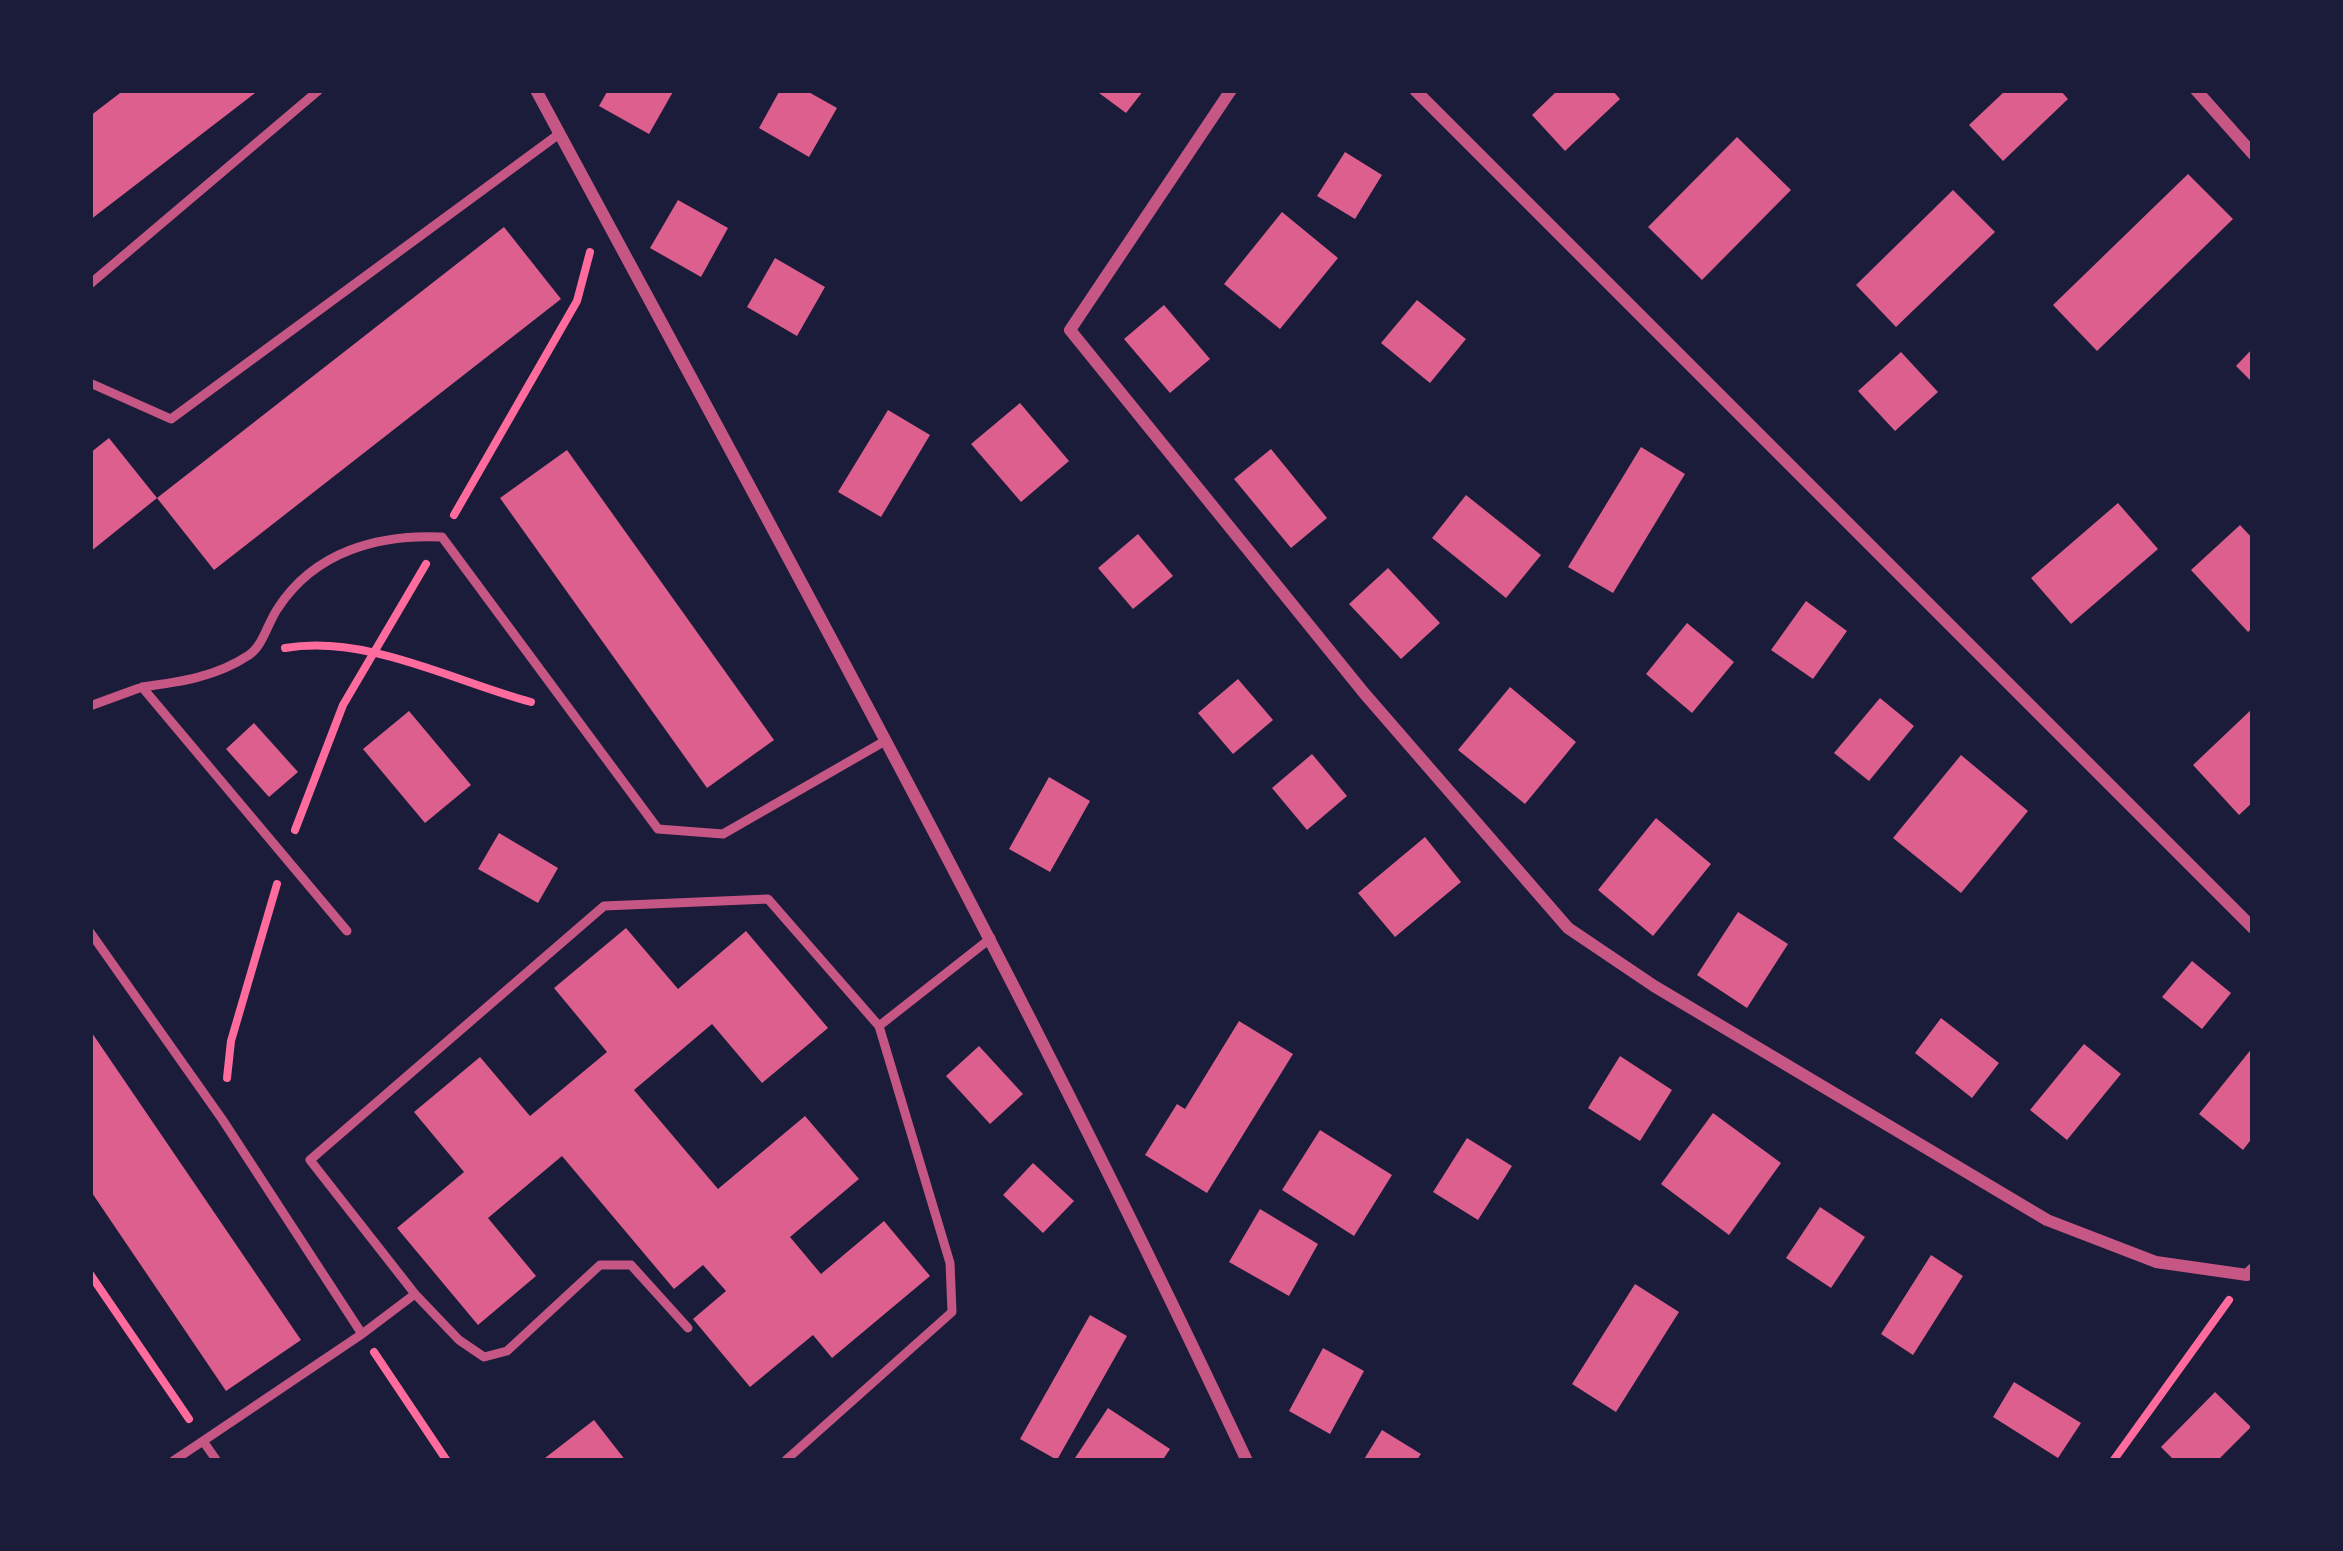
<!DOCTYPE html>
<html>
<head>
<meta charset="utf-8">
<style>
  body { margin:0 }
  #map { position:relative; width:2343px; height:1551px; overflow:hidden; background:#1b1b3a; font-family:Barlow,sans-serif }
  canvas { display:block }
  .frame { position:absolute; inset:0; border:93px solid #1b1b3a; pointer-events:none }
</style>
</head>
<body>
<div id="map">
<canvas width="2343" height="1551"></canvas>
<div class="frame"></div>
</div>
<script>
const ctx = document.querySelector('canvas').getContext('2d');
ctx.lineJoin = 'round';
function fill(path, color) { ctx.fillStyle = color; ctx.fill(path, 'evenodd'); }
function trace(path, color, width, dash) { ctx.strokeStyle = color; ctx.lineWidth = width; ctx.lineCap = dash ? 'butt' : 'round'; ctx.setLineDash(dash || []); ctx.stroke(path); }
const building = new Path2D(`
  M124,90H259L90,220V116Z
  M608,90H674L649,134L599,106Z
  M780,90H805L837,108L809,157L759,128Z
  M1095,90H1144L1126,113Z
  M1558,90H1612L1620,99L1565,151L1532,115Z
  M2006,90H2060L2068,99L2003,161L1969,125Z
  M1737,137L1791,190L1702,280L1648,227Z
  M1345,152L1382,175L1355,219L1317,196Z
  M2188,174L2233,219L2097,351L2053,305Z
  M1953,190L1995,232L1896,327L1856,285Z
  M678,200L728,228L701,277L650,248Z
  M1282,212L1338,258L1280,329L1224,284Z
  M504,227L561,299L214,570L157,498L90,552V453L109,438L157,498Z
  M775,258L825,287L797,336L747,307Z
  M1417,300L1466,339L1430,383L1381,343Z
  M1164,305L1210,359L1170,393L1124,339Z
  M2253,348V383L2236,366Z
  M1901,352L1938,392L1895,431L1858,391Z
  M1020,403L1069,461L1021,502L971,444Z
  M888,410L930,435L881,517L838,492Z
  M1641,447L1685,474L1613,593L1568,567Z
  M1271,449L1327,518L1291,548L1234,479Z
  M567,450L774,740L707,788L500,498Z
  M1466,495L1541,555L1506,598L1432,538Z
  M2118,503L2158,549L2071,624L2031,578Z
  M2240,525L2253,539V627L2248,632L2191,570Z
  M1138,534L1173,576L1133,609L1098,568Z
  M1388,568L1440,623L1401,659L1349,604Z
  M1806,601L1847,631L1813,679L1771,650Z
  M1687,623L1734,662L1692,713L1646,674Z
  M1238,679L1273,720L1233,754L1198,713Z
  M1510,687L1576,742L1525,804L1458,750Z
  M1880,698L1914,726L1869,781L1834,753Z
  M2253,708V802L2239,815L2193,765Z
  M409,711L471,785L425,823L363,749Z
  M254,723L298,772L269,797L226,749Z
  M1312,754L1347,796L1307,830L1272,788Z
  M1961,755L2028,811L1961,893L1893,838Z
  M1049,777L1090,801L1050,872L1009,849Z
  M1656,818L1711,864L1653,936L1598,890Z
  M499,833L558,868L538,903L478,869Z
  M1425,837L1461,882L1395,937L1358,893Z
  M1738,912L1788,944L1747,1008L1697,975Z
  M626,928L678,989L746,931L828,1028L762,1083L712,1024L634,1090L718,1189L805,1116L859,1179L790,1237L821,1274L884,1221L930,1276L832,1358L813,1335L750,1387L693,1319L726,1291L703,1265L674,1289L562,1156L488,1218L536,1276L478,1325L397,1228L464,1172L414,1112L480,1057L530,1116L607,1052L554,988Z
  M2192,961L2231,993L2202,1029L2162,997Z
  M1941,1018L1999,1063L1972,1098L1915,1053Z
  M1239,1021L1293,1054L1207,1193L1145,1155L1177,1104L1185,1109Z
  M90,1030L301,1340L226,1391L90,1190Z
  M2084,1044L2121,1074L2067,1140L2030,1110Z
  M979,1046L1023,1094L990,1124L946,1076Z
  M2253,1047V1137L2243,1150L2199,1114Z
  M1620,1056L1672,1090L1640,1141L1588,1108Z
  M1713,1113L1781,1163L1729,1235L1661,1184Z
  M1320,1130L1392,1175L1354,1236L1282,1190Z
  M1467,1138L1512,1166L1478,1220L1433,1192Z
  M1033,1163L1074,1201L1043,1233L1003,1195Z
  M1820,1207L1865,1237L1831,1288L1786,1258Z
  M1260,1209L1318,1244L1289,1296L1229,1262Z
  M1931,1255L1963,1276L1913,1355L1881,1334Z
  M1635,1284L1679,1312L1616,1412L1572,1384Z
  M1090,1315L1127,1336L1057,1460L1020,1439Z
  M1323,1348L1364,1371L1330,1434L1289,1411Z
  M2014,1382L2081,1423L2058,1458L1993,1417Z
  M2215,1392L2251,1427L2217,1461H2175L2161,1447Z
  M1108,1408L1170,1449L1162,1461H1073Z
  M594,1420L626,1461H548L545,1458Z
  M1382,1430L1421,1454L1416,1461H1363Z`);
const path = new Path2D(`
  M454,515L577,301L590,252
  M285,648C366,634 453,681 531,702
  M295,830L343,705L426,564
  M227,1078L231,1041L277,884
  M90,1274L189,1419
  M374,1352L447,1461
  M2113,1461L2229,1300`);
const service = new Path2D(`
  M90,284L319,90
  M90,383L171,419L559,134
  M142,687C180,682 216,677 249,655C263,646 268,622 278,608C315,551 379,534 442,537L658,829L723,834L885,741
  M90,706L142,687L347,931
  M90,932L222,1119L362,1334L203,1441
  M415,1294L310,1160L604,906L768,899L879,1026
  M362,1334L415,1294L459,1340L484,1357L507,1351L600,1265H631L688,1328
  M786,1460L952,1312L950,1263L879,1026L991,938
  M173,1461L203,1441L217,1461`);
const minor = new Path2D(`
  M536,90C780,543 1029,994 1247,1461
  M1231,90L1070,330L1364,693L1568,928L1654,986L2047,1220L2156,1262L2247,1275L2253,1269
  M1415,90L2253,928
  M2196,90L2253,154`);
fill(building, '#dd5f8e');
trace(path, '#ff6b9d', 8);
trace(service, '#c65784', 9);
trace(minor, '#c65784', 12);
</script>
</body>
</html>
